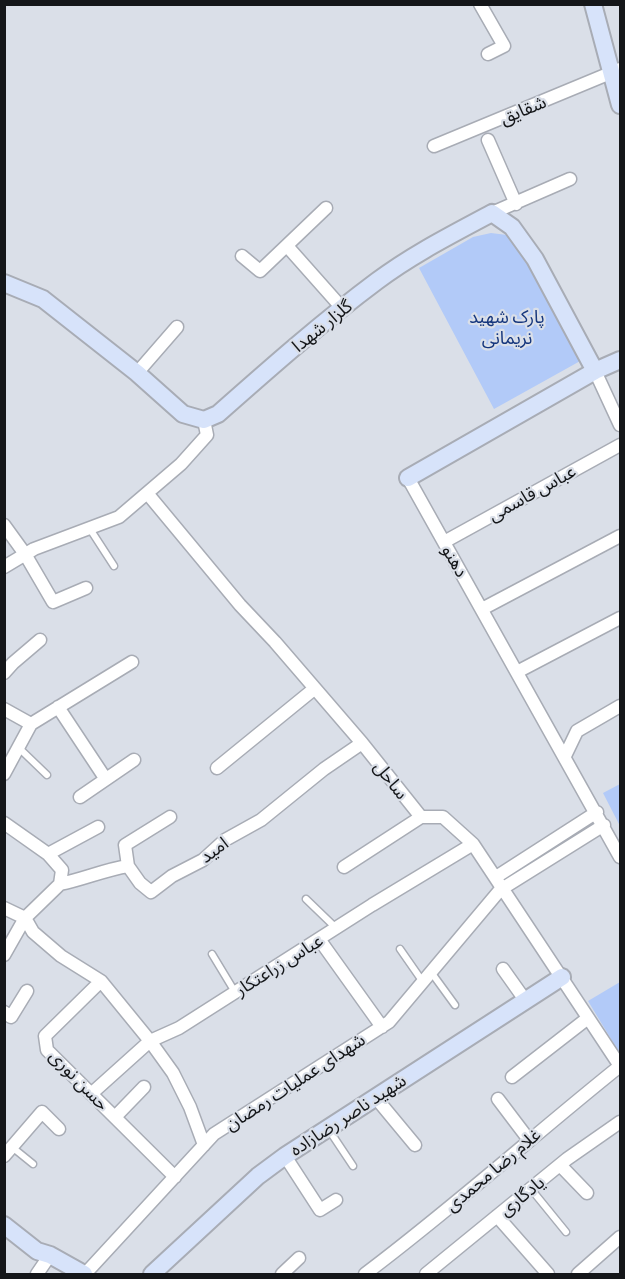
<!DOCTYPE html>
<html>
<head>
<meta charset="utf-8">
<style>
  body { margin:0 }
  #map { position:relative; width:625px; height:1279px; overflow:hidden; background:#dadfe8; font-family:Barlow,sans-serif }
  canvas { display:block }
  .frame { position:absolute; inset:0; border:6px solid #141619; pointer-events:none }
</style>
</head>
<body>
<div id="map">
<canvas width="625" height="1279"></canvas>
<div class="frame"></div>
</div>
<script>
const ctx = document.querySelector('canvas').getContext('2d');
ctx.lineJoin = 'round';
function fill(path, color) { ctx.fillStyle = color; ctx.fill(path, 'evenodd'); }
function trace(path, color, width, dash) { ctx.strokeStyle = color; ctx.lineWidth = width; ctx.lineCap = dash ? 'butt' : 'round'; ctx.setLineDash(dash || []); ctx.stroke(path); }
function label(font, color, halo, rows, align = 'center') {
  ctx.font = font + ' Barlow,"Noto Sans Arabic",sans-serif'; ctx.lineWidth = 4.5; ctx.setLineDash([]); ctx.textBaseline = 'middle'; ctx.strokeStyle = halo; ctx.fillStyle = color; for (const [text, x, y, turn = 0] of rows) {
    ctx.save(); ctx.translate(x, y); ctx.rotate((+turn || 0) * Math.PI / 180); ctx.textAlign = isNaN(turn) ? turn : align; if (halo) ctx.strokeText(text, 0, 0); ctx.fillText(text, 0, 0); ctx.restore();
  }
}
const green = new Path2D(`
  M491,233L507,235L517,242L582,360L494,409L419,268L473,237Z
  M620,784V826L603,793Z
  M620,982V1054L588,1001Z`);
const lane = new Path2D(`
  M90,529L114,566
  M19,748L47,775
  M306,899L336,928
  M400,949L423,982
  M212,954L235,992
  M431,972L455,1005
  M329,1130L353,1166
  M12,1147L33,1164
  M531,1189L566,1232`);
const street = new Path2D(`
  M480,4L504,46L488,54
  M488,140L516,204
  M434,146L620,69
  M492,213L570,179
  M287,246L342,308
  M242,256L260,271L326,208
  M595,371L620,425
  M137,373L177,327
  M408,478L620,857
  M147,493L240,605L275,642L362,743L421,817H443L473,844L620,1066
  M4,525L25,554L53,602L86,588
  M444,542L620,445
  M4,567L34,549L119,517L181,464L207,435L204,420
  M482,609L620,536
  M517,672L620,618
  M4,673L13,663L40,640
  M58,707L105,778
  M4,709L31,724
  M565,756L577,731L620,706
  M217,768L314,689
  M4,774L31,724L132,662
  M80,797L134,760
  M4,823L48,854L62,870L60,884L25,918L4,955
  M48,854L98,827
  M128,866L125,845L170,817
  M344,867L421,817
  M496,877L597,812
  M60,884C84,879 104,870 128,866L140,883L151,892L172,876L203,860L225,840L261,820L324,769L362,743
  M4,908L25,918L33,932L61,956L101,981L150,1041L173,1073L190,1107L204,1145
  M319,939L382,1027
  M503,969L525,1000
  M101,981L45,1036L47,1050L175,1177
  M4,1012L11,1017L27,991
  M512,1077L588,1018
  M91,1094L150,1041L179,1028L372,905L473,844
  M376,1098L415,1145
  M498,1099L529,1140
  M115,1117L144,1087
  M4,1156L42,1112L59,1129
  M285,1156L320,1210L336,1200
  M560,1165L587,1193
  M497,1216L548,1274
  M37,1274L50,1255
  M85,1274L214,1134L389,1022L500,890L604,825
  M282,1274L299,1258
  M365,1274C453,1208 535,1134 620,1066
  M426,1274L567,1159L620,1122
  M578,1274L620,1237`);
const secondary = new Path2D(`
  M593,4L620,105
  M4,283L43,299L137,373L183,414L204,420L218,414C270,368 322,322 377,281C413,254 453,234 492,213L512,227L535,259L595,371
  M408,478L595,371L620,360
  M4,1225L37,1251L50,1255L84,1274
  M152,1274L258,1176L285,1156L562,977`);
const streetNames = [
  ["شقایق",523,110,-22],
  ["گلزار شهدا",322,326,-39],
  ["عباس قاسمی",532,493,-29],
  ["دهنو",455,561,61],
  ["ساحل",391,780,52],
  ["امید",214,850,-36],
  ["عباس زراعتکار",279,965,-32],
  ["حسن نوری",79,1080,46],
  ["شهدای عملیات رمضان",295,1082,-33],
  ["شهید ناصر رضازاده",348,1115,-33],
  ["غلام رضا محمدی",493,1170,-40],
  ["یادگاری",522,1196,-39]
];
const parkNames = [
  ["پارک شهید",507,317],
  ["نریمانی",507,338]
];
fill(green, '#b2caf8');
trace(lane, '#a8acb5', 9);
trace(street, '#a8acb5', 15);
trace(secondary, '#a8acb5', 20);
trace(lane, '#fff', 6);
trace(street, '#fff', 12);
trace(secondary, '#d7e3fa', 16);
label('18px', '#141619', '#dadfe8', streetNames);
label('18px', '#15367d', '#dadfe8', parkNames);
</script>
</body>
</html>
